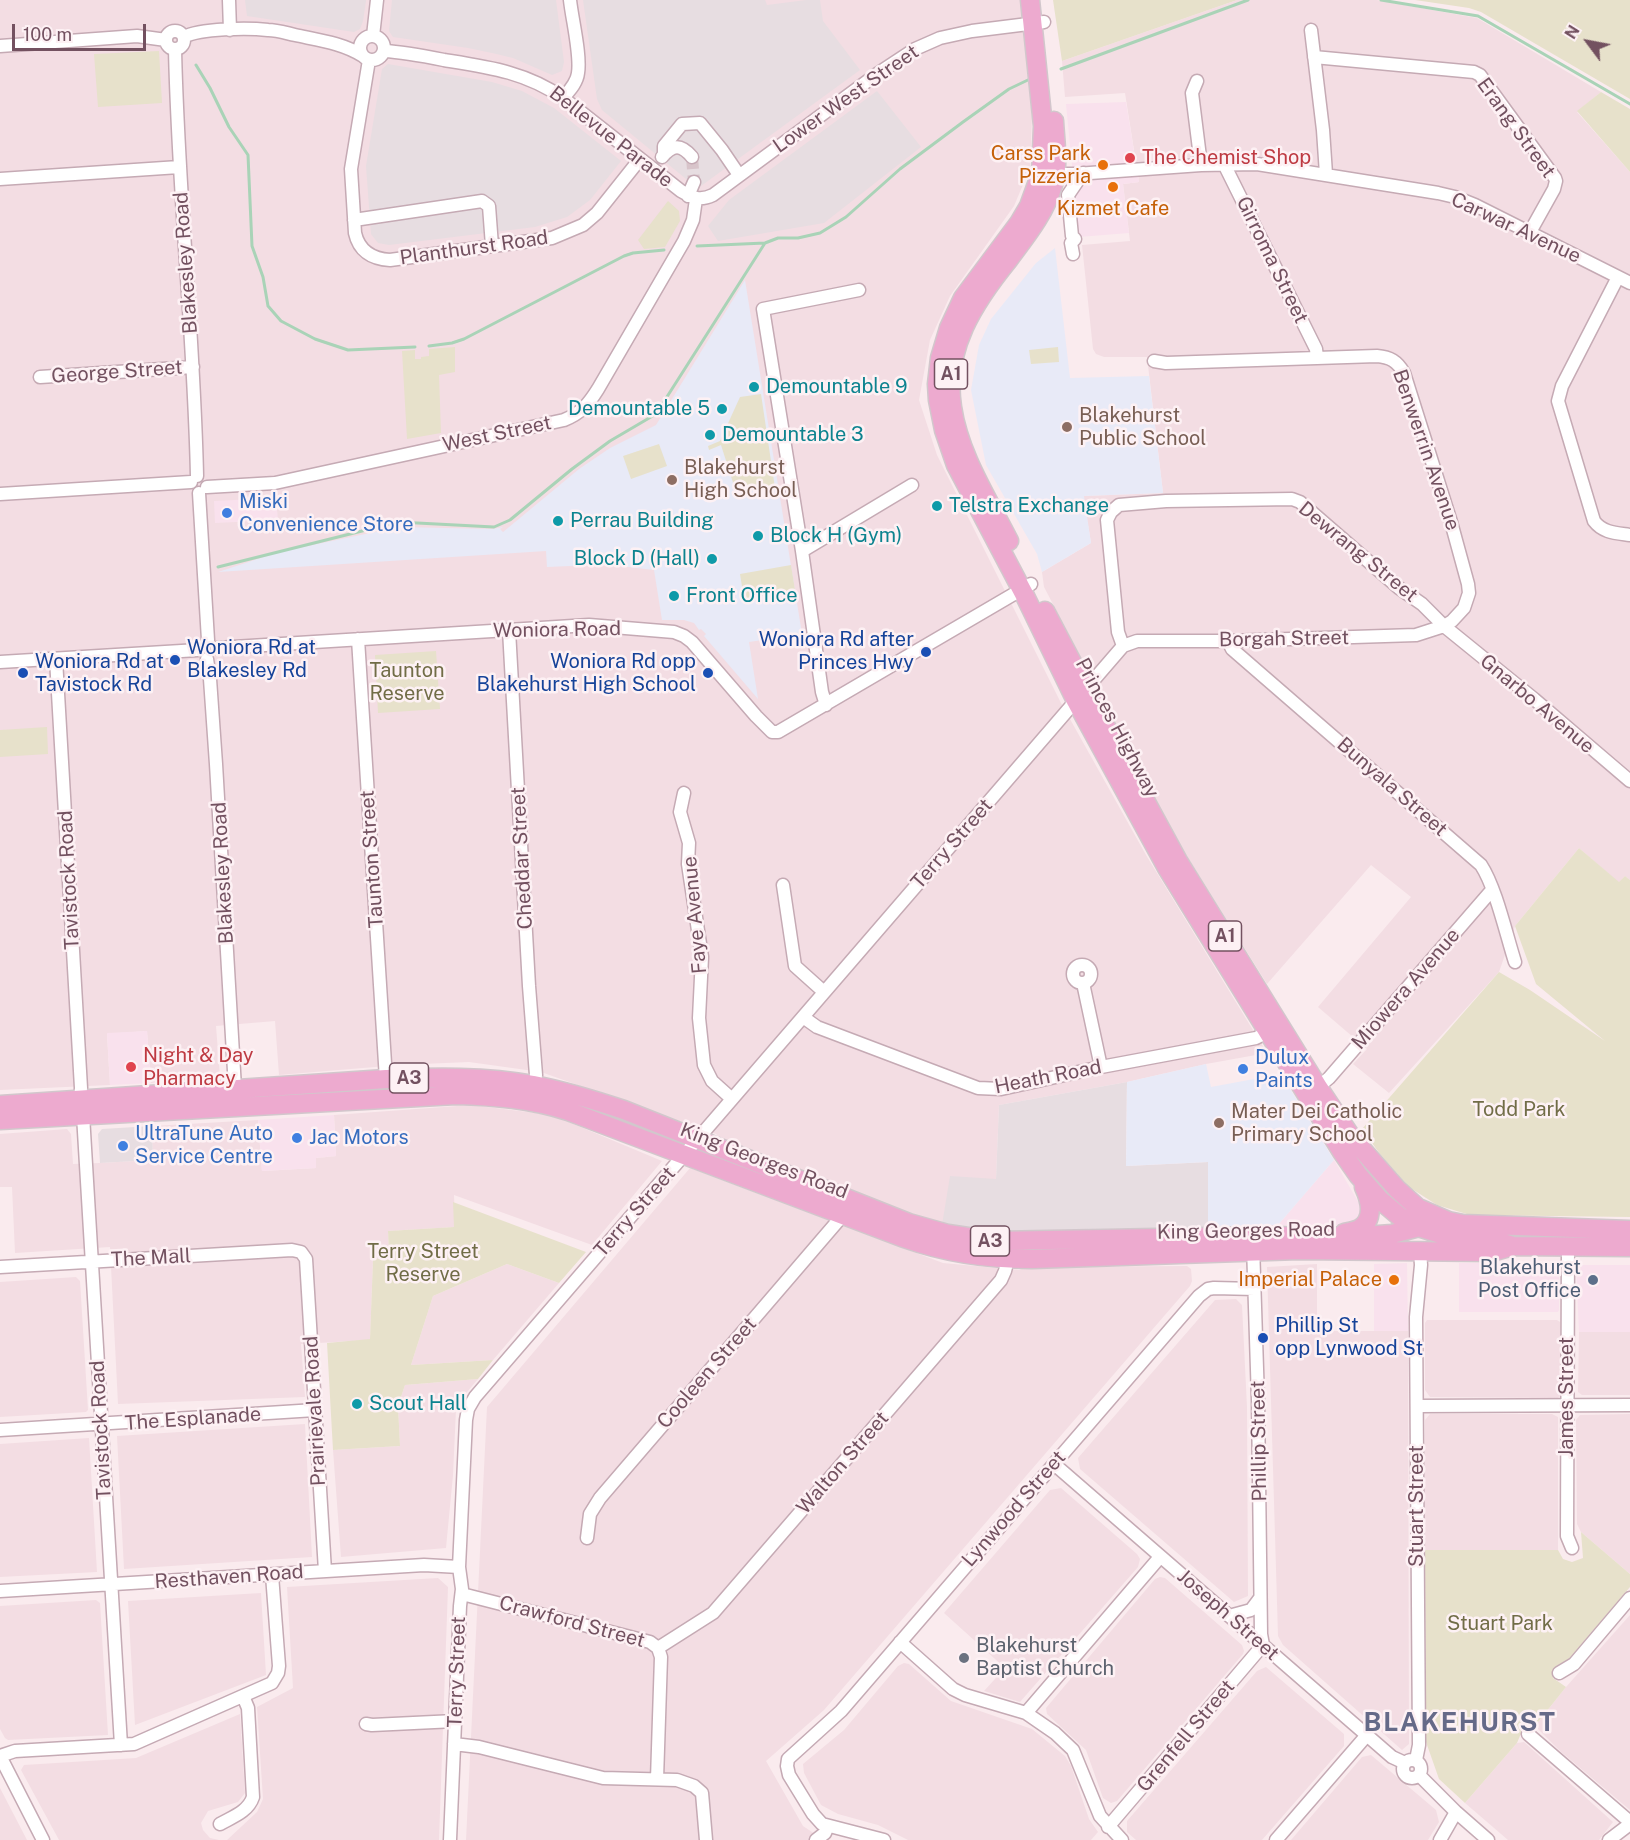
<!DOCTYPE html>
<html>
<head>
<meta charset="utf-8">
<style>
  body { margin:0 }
  #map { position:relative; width:1630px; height:1840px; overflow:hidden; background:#faebee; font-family:"Public Sans",sans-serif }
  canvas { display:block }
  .north { position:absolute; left:1558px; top:12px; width:60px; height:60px; -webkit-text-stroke:4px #fdf1f4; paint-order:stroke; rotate:302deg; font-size:16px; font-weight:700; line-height:24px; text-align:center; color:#735160 }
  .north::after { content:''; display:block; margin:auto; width:21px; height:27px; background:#735160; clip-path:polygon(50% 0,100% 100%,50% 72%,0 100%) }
  .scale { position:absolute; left:12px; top:24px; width:134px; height:27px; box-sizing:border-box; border:3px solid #735160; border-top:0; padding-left:8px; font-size:18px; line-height:21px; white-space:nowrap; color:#735160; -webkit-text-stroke:4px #fdf1f4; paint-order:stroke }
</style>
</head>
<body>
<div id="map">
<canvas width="1630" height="1840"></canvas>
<div class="north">N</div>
<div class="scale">100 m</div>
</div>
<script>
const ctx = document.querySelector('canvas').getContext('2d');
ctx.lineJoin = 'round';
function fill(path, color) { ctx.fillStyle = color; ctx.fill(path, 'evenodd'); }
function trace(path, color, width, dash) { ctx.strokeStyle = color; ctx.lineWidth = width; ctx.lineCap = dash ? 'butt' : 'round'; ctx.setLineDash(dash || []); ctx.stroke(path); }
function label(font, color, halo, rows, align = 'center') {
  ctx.font = font + ' "Public Sans",sans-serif'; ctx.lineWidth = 5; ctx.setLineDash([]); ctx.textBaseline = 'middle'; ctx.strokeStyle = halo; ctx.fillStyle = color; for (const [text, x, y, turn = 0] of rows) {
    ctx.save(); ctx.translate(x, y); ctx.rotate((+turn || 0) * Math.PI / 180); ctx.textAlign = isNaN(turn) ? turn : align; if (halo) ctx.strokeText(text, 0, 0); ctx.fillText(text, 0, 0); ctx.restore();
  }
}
const residential = new Path2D(`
  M0,0H1021L1032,118L1030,168L1014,206L950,296L930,340L919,400L937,455L1061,703L1146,855L1267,1053L1206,1064L1127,1082L999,1105L996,1179L942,1225L931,1222L820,1179L720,1138L716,1134L541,1072L469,1062L399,1065L279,1075L275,1021L216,1026L220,1077L151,1083L147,1031L107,1034L110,1085L0,1090Z
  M1237,0H1377L1477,18L1601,92L1577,112L1630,172V880L1625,876L1619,883L1579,848L1515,926L1499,972L1389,1093L1353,1064L1367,1049L1318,1007L1411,897L1371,865L1267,984L1158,810L1085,665L1044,587L1042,572L1091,543L1083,496L1163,493L1147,357H1104L1096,354L1093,349L1082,245L1130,241L1123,184L1139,182L1125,93L1065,97L1062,61Z
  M471,1105L552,1115L662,1161L592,1245L454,1195L455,1227L388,1231L389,1257L373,1259L370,1340L301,1344L305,1397L118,1404L110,1247L15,1253L12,1187H0V1134L67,1129L71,1134L73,1164L100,1163L153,1160L152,1126L258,1120L262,1171L316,1168V1158L336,1156L334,1115Z
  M690,1168L943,1263L1019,1270L1026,1267L1187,1266L1191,1269L1192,1281L1190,1286L824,1710L766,1761L803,1826L824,1840H466L487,1407Z
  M507,1264L559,1283L493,1360L411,1365L433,1296Z
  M1317,1264V1331H1408L1409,1744L1402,1750L1283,1645L1278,1636L1267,1267Z
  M76,1277L80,1281L88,1410L86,1412L0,1417V1282Z
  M1236,1299L1242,1305L1247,1407L1248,1596L1234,1602L1080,1469L1078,1458L1215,1300Z
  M1427,1320H1557L1560,1322V1396L1558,1398L1430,1397L1425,1390V1323Z
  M1579,1332H1630V1395H1582L1578,1392Z
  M478,1379L457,1404L456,1409L453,1475L446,1548L341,1557L333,1450L400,1446L398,1406L405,1385Z
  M1430,1414H1552L1558,1417V1550H1425V1420Z
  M1630,1414V1574L1581,1532L1577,1524L1576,1420L1580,1415Z
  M305,1424L312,1557L124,1569L117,1436Z
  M89,1438L97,1572L0,1577V1444Z
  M1061,1488L1137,1554L1140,1559L1138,1567L1020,1702L984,1691L1005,1668L944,1613L1050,1490Z
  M1160,1577L1165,1578L1242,1645L1244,1651L1243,1654L1117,1801L1111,1803L1103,1798L1086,1750L1047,1714L1046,1708L1155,1579Z
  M438,1578L448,1587L439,1840H227L257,1812L263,1799L257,1707L293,1688L287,1587Z
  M261,1593L266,1675L135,1725L128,1601Z
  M96,1600L100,1603L108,1735L8,1740L5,1738L0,1729V1606Z
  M1630,1615V1810L1560,1751L1535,1726L1566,1687Z
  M904,1663L909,1664L951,1701L1032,1729L1065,1756L1071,1766L1089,1819L1098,1832L1091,1840H908L878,1825L838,1814L821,1805L804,1773L803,1764L844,1730L898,1666Z
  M1266,1667L1344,1734V1746L1262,1840H1136L1127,1832V1821L1257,1671Z
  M240,1714L245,1793L238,1802L208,1811L201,1823L203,1830L210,1838L219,1840H59L21,1770L24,1765L136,1758Z
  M1524,1742L1613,1822L1599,1840H1508L1465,1803L1517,1743Z
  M1371,1755L1436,1810L1439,1822L1428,1840H1291L1362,1757Z
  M0,1788L27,1840H0Z`);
const commercial = new Path2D(`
  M1126,102L1139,182L1123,184L1129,233L1079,237L1066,104Z
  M276,498L278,520L215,523L214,501Z
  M147,1031L151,1083L110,1085L107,1033Z
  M334,1115L336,1156L316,1158V1168L262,1171L258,1120Z
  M1334,1160L1360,1205V1213L1355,1219L1342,1225H1278Z
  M1407,1263L1408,1331H1374V1264Z
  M1459,1263H1558L1559,1265V1310L1558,1312H1459Z
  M1576,1265H1630V1332H1579Z`);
const industrial = new Path2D(`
  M245,0H366V1L363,21L360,29L354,32L247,16Z
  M392,0H556L564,62L562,71L552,75L513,58L492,53L468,48L393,37L389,31Z
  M583,0H765L767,5L806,0H820L823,21L860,70L701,186L691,183L602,110L597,99Z
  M388,64L492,82L522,91L554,108L621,161L590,200L567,217L535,227L389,245L378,243L371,234L366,166L382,69Z
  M877,91L921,147L824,223L718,241L708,226L729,200Z
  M1127,1082L1126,1166L1208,1162V1228L1083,1229L1018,1233L985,1231L942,1225L950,1176L996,1179L999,1105Z
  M152,1126L153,1160L100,1163L98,1134L102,1129Z`);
const education = new Path2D(`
  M1055,248L1070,378L1149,376L1163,493L1084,496L1091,543L1042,572L1037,554L986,465L971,390L979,345L991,319L1036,263Z
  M745,280L802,634L749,642L758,699L704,636L706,634L701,629L699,630L694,623L684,620H662L654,570L594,563V565L547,567L546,551L218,572L279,552L399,527L493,529L503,527L500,529L503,532L579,469L610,448L656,425Z
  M1206,1064L1211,1087L1281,1074L1334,1160L1278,1225L1208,1228V1162L1126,1166L1127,1082Z`);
const green = new Path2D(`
  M1053,0H1237L1062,61Z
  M1415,0H1630V99L1481,12L1469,8Z
  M159,51L162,103L98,107L94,54Z
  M1601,92L1630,109V172L1577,111Z
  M668,201L679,211L680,221L665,247L644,249L638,240Z
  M455,347V372L439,375L441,433L407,439L402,351L415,350V359H421V357L429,356V349Z
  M1058,347L1059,362L1031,364L1029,350Z
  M761,394L775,488L736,492L721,445L709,450L708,446L720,441L740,397Z
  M659,444L667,466L631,479L623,456Z
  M791,565L795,590L744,599L740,574Z
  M436,651L440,709L378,713L375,655Z
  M47,727L48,754L0,757V730Z
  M1579,848L1619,882L1625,876L1630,880V1217L1470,1215L1437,1205L1409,1187L1380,1154L1362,1129L1499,972L1530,990L1605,1041L1536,984L1515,926Z
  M453,1202L586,1252L559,1283L507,1264L433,1296L411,1365L493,1360L478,1379L405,1385L398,1406L400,1446L333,1450L327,1343L370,1339L373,1259L389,1257L388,1231L454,1227Z
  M1581,1532L1630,1574V1587L1553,1678L1566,1687L1535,1726L1530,1723L1524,1726L1517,1743L1465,1803L1439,1779L1426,1742L1425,1550H1558L1563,1559L1572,1562L1583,1558Z`);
const stream = new Path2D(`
  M1381,0L1478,16L1630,104
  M196,65L210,88L229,127L248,155L252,246L263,277L268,306L281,321L315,339L348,350L415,347
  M1061,69L1248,0
  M697,246L765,243L778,238H798L820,233L846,217L900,169L963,122L1009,89L1030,79
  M429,346L452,343L464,339L624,256L633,253L664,250
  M218,567L398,522L494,527L510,520L572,469L610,441L656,414L765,243`);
const minorTunnel = new Path2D(`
  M692,157L694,182`);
const minor = new Path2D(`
  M229,0L230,30
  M1311,30L1323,130L1326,174
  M166 40a9 9 0 1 1 18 0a9 9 0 1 1-18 0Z
  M373,36L377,0
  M360 48a12 12 0 1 1 24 0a12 12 0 1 1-24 0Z
  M184,37C200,28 249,28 268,30C277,30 286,33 295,35C318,40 343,43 363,56
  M0,46L137,36L166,40
  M175,49C178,192 194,334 197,476
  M384,51C404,52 424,56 444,60C488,67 526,72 563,98L681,191C693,198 700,201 713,195L877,74L915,49L940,38L972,31L1044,22
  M1314,57L1474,72L1480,75L1555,178L1556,181L1554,189L1530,232
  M369,60L351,169L355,233C359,251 372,259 390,260L552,238L583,225L597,213L640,159
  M1197,81L1192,93L1201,165
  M563,98C569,91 577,83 578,73C581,55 572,19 570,0
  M664,155V146L682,124L700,123L722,150L739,175
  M662,157C673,144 681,144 692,157
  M1224,164L1316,349L1317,358
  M1048,174H1076L1201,165L1257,164L1438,193L1455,197L1475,205L1630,283
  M0,179L179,167
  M688,196L694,182
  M354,220L482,201L489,206L492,246
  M1073,254L1071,243L1075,239L1072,236L1068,195L1083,173
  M1618,277L1562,386L1558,401L1594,521C1603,533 1616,533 1630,535
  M40,377L193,367
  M207,487L275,483L564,420C581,413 588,405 598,389L684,241L693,220L696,199
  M199,493L208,640
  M0,494L191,482
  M802,551L912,485
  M509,630L529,986L536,1075L535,1085
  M358,639L386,1079
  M1228,641L1232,649L1481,865C1496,888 1506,934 1515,962
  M1123,646L1118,632L1107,520L1111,512L1119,505L1166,501L1292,499L1300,502L1399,588L1422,604L1444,626L1534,699L1630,781
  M217,648L589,625L674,632L684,636L692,642L756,716L772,732H778L1031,584
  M56,659L81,1088L80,1100
  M207,659L210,679L216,764L235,1088
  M0,662L198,650
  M826,705L822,692L802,551L763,309L859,290
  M684,793L680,812L689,843L688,864L702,957L699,1018L704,1065L712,1081L732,1099
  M783,885L795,966L824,992
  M1073 974a9 9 0 1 1 18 0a9 9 0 1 1-18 0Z
  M1083,983L1101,1067
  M803,1017L817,1027L978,1088L1001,1089L1101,1067L1256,1038L1274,1029
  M1318,1087L1329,1078L1492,890
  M83,1115L121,1745
  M1253,1245L1258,1400L1261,1634L1263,1645
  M1568,1246L1567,1536L1572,1548
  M0,1267L292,1250L301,1252L306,1259L325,1571
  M1417,1406L1630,1405
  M0,1430L315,1410
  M1054,1464L1392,1757L1405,1763
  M587,1538L590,1514L600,1498L843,1215
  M0,1591L424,1565L459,1567
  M462,1594L650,1642L658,1648L661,1657L657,1779
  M1229,1616L1251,1610L1260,1598
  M900,1642L953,1689L965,1695L1026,1713L1055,1733L1073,1750L1100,1816L1122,1840
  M658,1648L713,1613L1001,1280L1005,1271L1008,1259
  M1559,1673L1574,1664L1630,1598
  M1026,1713L1160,1557
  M366,1724L372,1725L455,1721
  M1528,1734L1630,1822
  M454,1744L479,1747L603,1778L677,1780L694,1786L702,1793L706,1840
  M0,1756L15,1751L134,1744L272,1683L278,1673L279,1666L272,1575
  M0,1756L43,1840
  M1403 1769a9 9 0 1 1 18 0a9 9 0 1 1-18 0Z
  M1416,1760L1419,1745L1416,1317L1421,1265L1420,1251
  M1419,1775L1456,1812L1488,1840
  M220,1824C232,1817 248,1812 253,1797L248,1708L243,1696
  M1108,1827L1263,1645
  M450,1840L460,1606L462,1589L459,1567L466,1420L468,1409L475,1397L1123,646L1137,641H1228L1416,635L1444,626L1452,621L1464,608L1469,593L1468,584L1451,522L1404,373C1397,361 1390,357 1377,356L1166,363L1154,361
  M816,1840L825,1833L828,1826
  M884,1840L822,1824L813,1814L789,1775L787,1766L788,1759L841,1711L1199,1296L1208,1289L1214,1288L1255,1289
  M1276,1840L1367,1735
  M1440,1840L1456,1812
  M1609,1840L1630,1824`);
const highway = new Path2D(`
  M1030,0L1043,126L1041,173L1029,206L1019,223L963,298L949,328L940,358L937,384L938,400L944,430L956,465L1024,594L1076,701L1167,868L1342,1152L1358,1175L1380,1200L1399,1216L1418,1227L1447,1236L1491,1239L1513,1246L1630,1247
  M1009,541C988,499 959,455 952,407C943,349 974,302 1009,259C1026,236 1045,213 1053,185C1059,165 1055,141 1054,121
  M1045,611L1135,782L1178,861L1318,1087L1352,1138L1397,1189L1418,1208L1448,1221L1463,1224L1630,1230
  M0,1105L386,1079C436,1077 485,1076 534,1085C565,1091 594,1100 624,1110L909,1223L948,1234L994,1241L1265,1236L1351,1237L1392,1234L1423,1226
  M0,1120L456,1095C494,1096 531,1099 568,1111L904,1238C946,1253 988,1259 1032,1259L1299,1250L1492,1252L1513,1246
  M1344,1233C1349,1232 1355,1231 1359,1229C1375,1220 1370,1200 1364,1187`);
const markers = [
  [1130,158,6,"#e0444e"],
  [1103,165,6,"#e8710a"],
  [1113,187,6,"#e8710a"],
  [754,387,6,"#0f9aa8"],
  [722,409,6,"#0f9aa8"],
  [1067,427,6,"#8d6e63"],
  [710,435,6,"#0f9aa8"],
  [672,480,6,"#8d6e63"],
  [937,506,6,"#0f9aa8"],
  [227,513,6,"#3f7fe0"],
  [558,521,6,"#0f9aa8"],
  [758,536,6,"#0f9aa8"],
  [712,559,6,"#0f9aa8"],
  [674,596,6,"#0f9aa8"],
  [926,652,6,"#1a4fb4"],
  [175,660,6,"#1a4fb4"],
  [23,673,6,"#1a4fb4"],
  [708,673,6,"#1a4fb4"],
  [131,1067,6,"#e0444e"],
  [1243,1069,6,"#3f7fe0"],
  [1219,1123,6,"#8d6e63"],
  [297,1138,6,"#3f7fe0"],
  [123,1146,6,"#3f7fe0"],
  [1394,1280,6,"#e8710a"],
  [1593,1280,6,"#5c6f8a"],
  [1263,1338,6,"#1a4fb4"],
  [357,1404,6,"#0f9aa8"],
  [964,1658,6,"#6b7280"]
];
const shields = [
  [951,374,33],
  [1225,936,33],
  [409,1078,39],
  [990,1241,39]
];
const shieldNames = [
  ["A1",951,374],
  ["A1",1225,936],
  ["A3",409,1078],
  ["A3",990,1241]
];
const streetNames = [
  ["Lower West Street",846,99,-35],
  ["Erang Street",1516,128,54],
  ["Bellevue Parade",611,137,38],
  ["Carwar Avenue",1516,228,25],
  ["Planthurst Road",474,248,-8],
  ["Girroma Street",1272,260,64],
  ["Blakesley Road",186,263,-94],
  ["George Street",117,372,-4],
  ["West Street",497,434,-12],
  ["Benwerrin Avenue",1426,450,71],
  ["Dewrang Street",1358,552,39],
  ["Woniora Road",557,630,-1],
  ["Borgah Street",1284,639,-1],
  ["Gnarbo Avenue",1537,704,40],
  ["Princes Highway",1117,728,62],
  ["Bunyala Street",1392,787,41],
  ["Terry Street",952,844,-49],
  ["Cheddar Street",522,858,-93],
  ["Taunton Street",372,859,-94],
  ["Blakesley Road",223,873,-93],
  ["Tavistock Road",69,880,-93],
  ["Faye Avenue",695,915,-95],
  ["Miowera Avenue",1406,989,-49],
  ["Heath Road",1048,1077,-11],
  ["King Georges Road",764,1161,21],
  ["Terry Street",635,1212,-49],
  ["King Georges Road",1246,1231,-1],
  ["The Mall",151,1258,-3],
  ["Cooleen Street",707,1373,-49],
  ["James Street",1567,1397,-90],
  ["Prairievale Road",315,1411,-93],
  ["The Esplanade",193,1419,-4],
  ["Tavistock Road",101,1430,-93],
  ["Phillip Street",1259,1441,-91],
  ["Walton Street",843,1463,-49],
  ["Stuart Street",1417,1506,-90],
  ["Lynwood Street",1014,1509,-49],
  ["Resthaven Road",229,1577,-4],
  ["Joseph Street",1228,1615,41],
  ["Crawford Street",572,1622,15],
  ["Terry Street",457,1672,-88],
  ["Grenfell Street",1186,1736,-50]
];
const foodNames = [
  ["Carss Park",1091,154],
  ["Pizzeria",1091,177],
  ["Kizmet Cafe",1113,209,"center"],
  ["Imperial Palace",1382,1280]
];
const healthNames = [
  ["The Chemist Shop",1142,158],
  ["Night & Day",143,1056],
  ["Pharmacy",143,1079]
];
const cultureNames = [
  ["Demountable 9",766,387],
  ["Demountable 5",710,409,"right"],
  ["Demountable 3",722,435],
  ["Telstra Exchange",949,506],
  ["Perrau Building",570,521],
  ["Block H (Gym)",770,536],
  ["Block D (Hall)",700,559,"right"],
  ["Front Office",686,596],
  ["Scout Hall",369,1404]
];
const educationNames = [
  ["Blakehurst",1079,416],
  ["Public School",1079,439],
  ["Blakehurst",684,468],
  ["High School",684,491],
  ["Mater Dei Catholic",1231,1112],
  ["Primary School",1231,1135]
];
const shopNames = [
  ["Miski",239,502],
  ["Convenience Store",239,525],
  ["Dulux",1255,1058],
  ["Paints",1255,1081],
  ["UltraTune Auto",135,1134],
  ["Service Centre",135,1157],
  ["Jac Motors",309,1138]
];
const transitNames = [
  ["Woniora Rd after",914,640,"right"],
  ["Princes Hwy",914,663,"right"],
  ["Woniora Rd at",187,648],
  ["Blakesley Rd",187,671],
  ["Woniora Rd at",35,662],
  ["Tavistock Rd",35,685],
  ["Woniora Rd opp",696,662,"right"],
  ["Blakehurst High School",696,685,"right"],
  ["Phillip St",1275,1326],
  ["opp Lynwood St",1275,1349]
];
const parkNames = [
  ["Taunton",407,671],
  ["Reserve",407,694],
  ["Todd Park",1519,1110],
  ["Terry Street",423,1252],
  ["Reserve",423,1275],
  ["Stuart Park",1500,1624]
];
const serviceNames = [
  ["Blakehurst",1581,1268],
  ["Post Office",1581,1291]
];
const worshipNames = [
  ["Blakehurst",976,1646],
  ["Baptist Church",976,1669]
];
const districtNames = [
  ["BLAKEHURST",1460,1723]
];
fill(residential, '#f3dde3');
fill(commercial, '#f9e1ed');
fill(industrial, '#e7dde1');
fill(education, '#e8eaf7');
fill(green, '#e7e1cb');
trace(stream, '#a9d3b7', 3);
trace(minorTunnel, '#d8c4ca', 12, [12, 6]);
trace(minor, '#c5aab4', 15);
trace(highway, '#d2c7cc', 21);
trace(minor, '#fff', 12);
trace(highway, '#edaacf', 18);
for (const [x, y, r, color] of markers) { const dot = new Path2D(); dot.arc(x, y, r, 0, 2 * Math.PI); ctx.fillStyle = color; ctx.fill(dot); trace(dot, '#fdf1f4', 2); }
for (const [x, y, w] of shields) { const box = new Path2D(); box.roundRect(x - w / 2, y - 15, w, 30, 4.5); ctx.fillStyle = '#fdf1f4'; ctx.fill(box); trace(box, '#735160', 1.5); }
label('bold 18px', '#735160', null, shieldNames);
label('20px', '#735160', '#fdf1f4', streetNames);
label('20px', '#c56008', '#fdf1f4', foodNames, 'right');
label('20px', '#be3a42', '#fdf1f4', healthNames, 'left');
label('20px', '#0d838f', '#fdf1f4', cultureNames, 'left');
label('20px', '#785e54', '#fdf1f4', educationNames, 'left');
label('20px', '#366cbe', '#fdf1f4', shopNames, 'left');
label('20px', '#164399', '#fdf1f4', transitNames, 'left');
label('20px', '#716d47', '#fdf1f4', parkNames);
label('20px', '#4e5e75', '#fdf1f4', serviceNames, 'right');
label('20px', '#5b616d', '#fdf1f4', worshipNames, 'left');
ctx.letterSpacing = '1.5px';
label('bold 26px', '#656a88', '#fdf1f4', districtNames);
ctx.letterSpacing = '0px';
</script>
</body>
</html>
